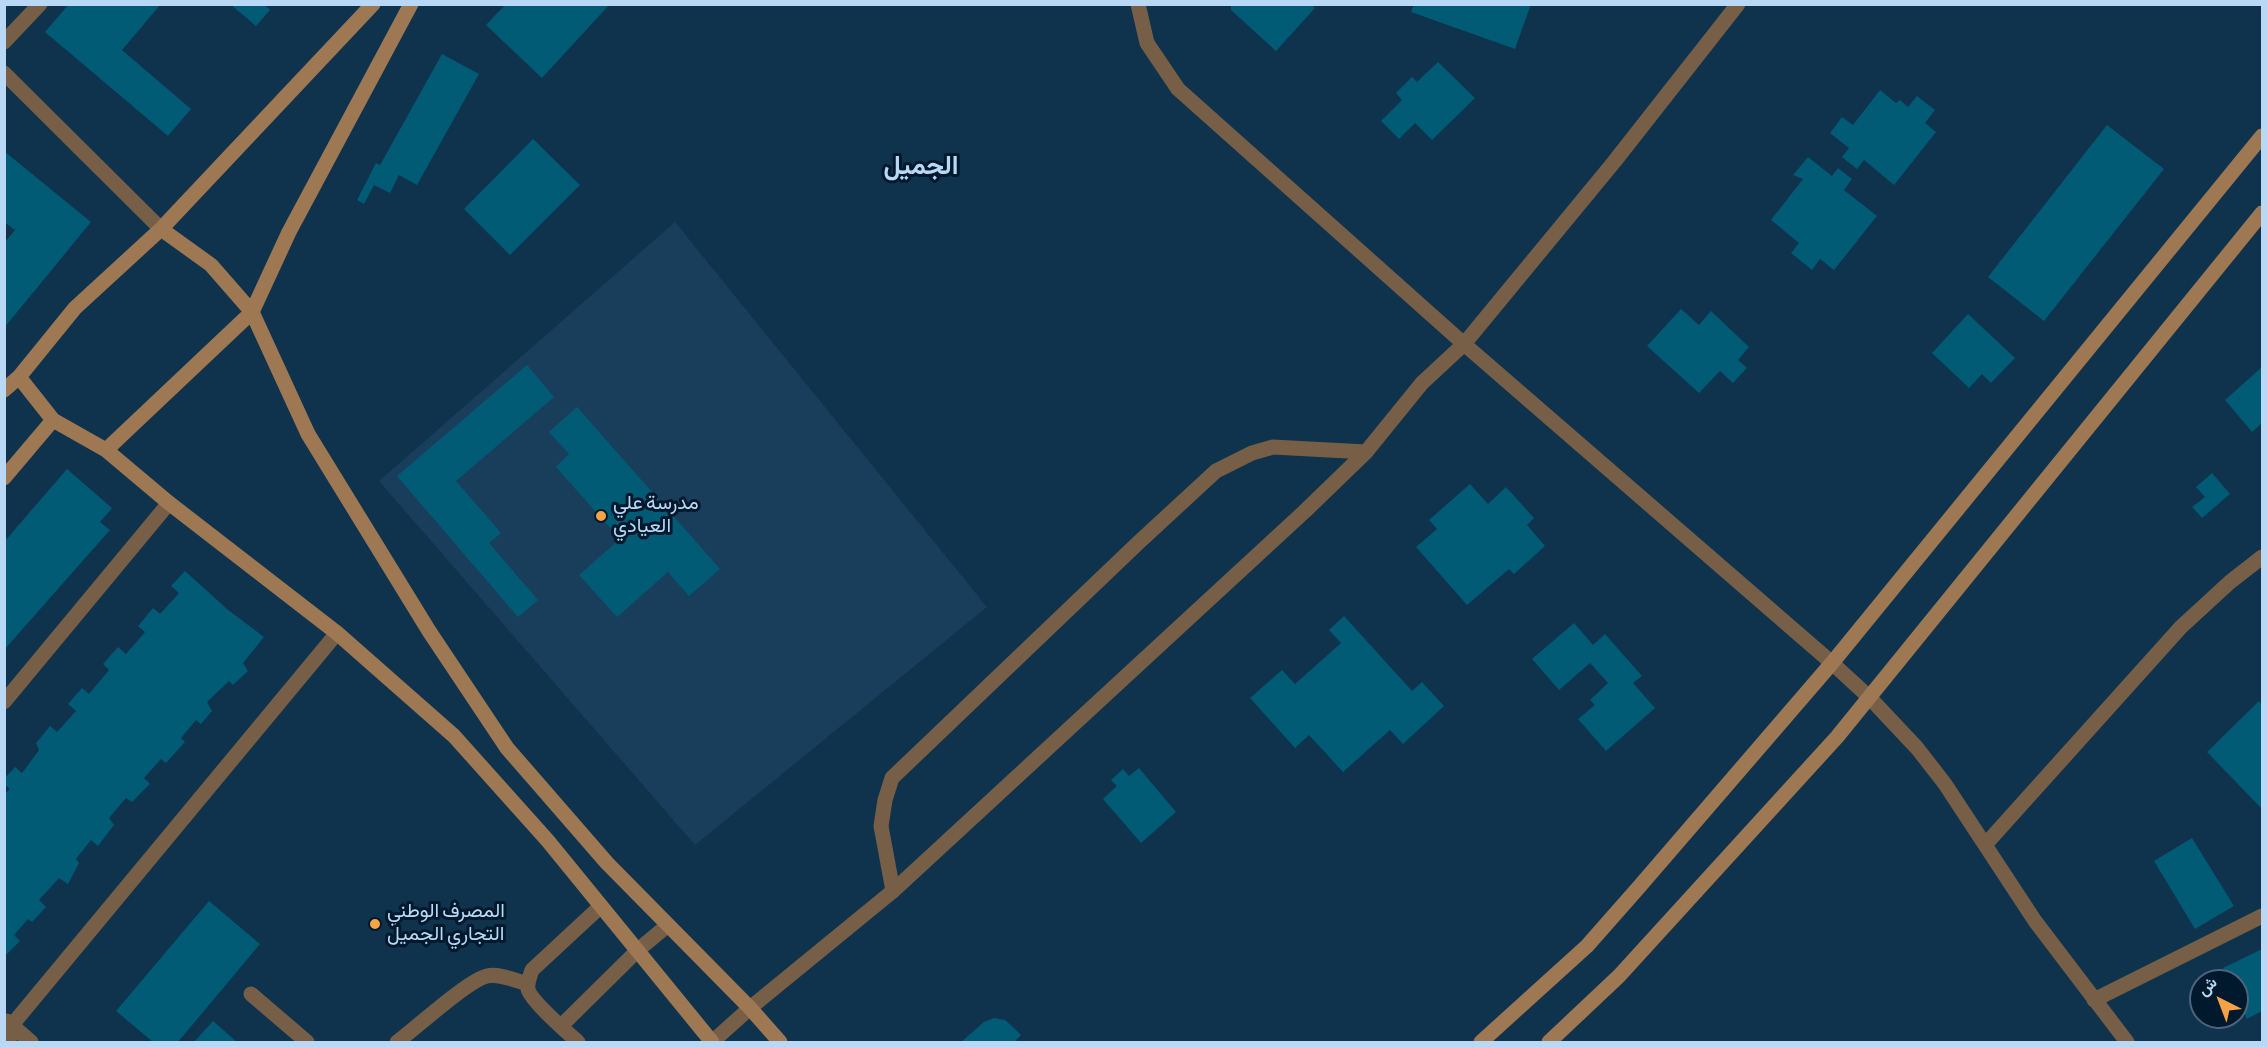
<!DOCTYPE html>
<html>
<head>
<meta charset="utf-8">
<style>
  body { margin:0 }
  #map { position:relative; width:2267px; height:1047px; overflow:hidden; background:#0f324d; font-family:"Sofia Sans Condensed",Vazirmatn,sans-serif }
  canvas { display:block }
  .frame { position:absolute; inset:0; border:6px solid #b9d8f5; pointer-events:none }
  .north { position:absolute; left:2189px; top:969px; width:60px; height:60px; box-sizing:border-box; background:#00192d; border:2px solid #4a657d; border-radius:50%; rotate:318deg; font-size:16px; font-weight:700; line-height:24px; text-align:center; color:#b9d8f5 }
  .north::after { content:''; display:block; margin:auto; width:21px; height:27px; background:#f5a346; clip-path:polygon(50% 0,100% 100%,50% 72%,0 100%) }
</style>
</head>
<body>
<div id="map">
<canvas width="2267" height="1047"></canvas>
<div class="frame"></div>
<div class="north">ش</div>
</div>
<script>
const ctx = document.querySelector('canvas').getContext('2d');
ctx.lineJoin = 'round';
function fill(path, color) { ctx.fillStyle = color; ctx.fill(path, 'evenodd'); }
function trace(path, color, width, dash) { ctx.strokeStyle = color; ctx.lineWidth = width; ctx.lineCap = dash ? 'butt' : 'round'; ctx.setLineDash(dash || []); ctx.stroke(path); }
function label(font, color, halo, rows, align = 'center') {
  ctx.font = font + ' "Sofia Sans Condensed",Vazirmatn,sans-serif'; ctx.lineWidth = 6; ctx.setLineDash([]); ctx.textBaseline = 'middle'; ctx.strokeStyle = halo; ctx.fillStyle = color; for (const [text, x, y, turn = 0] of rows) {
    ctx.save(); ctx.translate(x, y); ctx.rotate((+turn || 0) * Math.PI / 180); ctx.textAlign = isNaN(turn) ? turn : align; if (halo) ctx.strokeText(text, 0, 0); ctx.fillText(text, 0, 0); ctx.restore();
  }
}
const built = new Path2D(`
  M675,222L987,607L695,845L379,481Z`);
const building = new Path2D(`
  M69,4H161L122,50L191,109L168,136L45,32Z
  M230,4H264L270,10L256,26Z
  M506,4H610L542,78L486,25Z
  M1231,4H1311L1315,8L1276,51L1231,10Z
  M1414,4H1531L1515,49L1411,12Z
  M442,54L479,74L417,185L399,175L390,193L374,185L364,204L357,200L376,163L380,165Z
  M1438,62L1475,98L1432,140L1415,123L1399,139L1381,121L1402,100L1396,93L1412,77L1417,82Z
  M1880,90L1896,103L1900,100L1908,107L1917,96L1935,110L1925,123L1936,132L1894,185L1864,160L1857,169L1842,157L1849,148L1830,133L1842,117L1853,125Z
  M2107,125L2164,169L2044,321L1988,277Z
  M533,139L580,185L510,255L464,209Z
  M4,151L91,222L4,328V243L15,230L4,222Z
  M1808,157L1832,176L1838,168L1852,179L1844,190L1877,216L1834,270L1820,259L1812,270L1791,253L1799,243L1771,220L1803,179L1793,175Z
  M1681,309L1699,325L1711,311L1749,347L1738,360L1747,368L1733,383L1720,371L1699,393L1647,346Z
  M1968,314L2015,358L1991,383L1982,374L1969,388L1932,353Z
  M527,365L554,397L456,481L501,533L489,543L538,600L518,617L397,476Z
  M2262,367V423L2252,432L2225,400Z
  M577,407L720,569L689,596L668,572L617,617L579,575L620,539L556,467L569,454L549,432Z
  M67,469L112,508L100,522L110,530L4,650V542Z
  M2212,473L2230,494L2202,518L2192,507L2205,497L2196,487Z
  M1470,484L1488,504L1506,487L1534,518L1527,525L1545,546L1514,574L1509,569L1467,605L1416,547L1437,529L1429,520Z
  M185,571L227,609L264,637L243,663L248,671L233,685L229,681L207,702L212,711L201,724L196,720L181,738L185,742L166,763L161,759L144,778L150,784L132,802L126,798L109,818L114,825L98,846L91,840L76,859L79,863L68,884L59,878L39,900L46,907L32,922L28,919L14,935L20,941L4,957V794L10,789L4,784V779L15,767L22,773L39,750L36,743L50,726L57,732L76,711L68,704L82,688L89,694L109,670L103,664L118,647L126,654L145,632L138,626L153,608L160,614L179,593L171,586Z
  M1344,616L1412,691L1422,682L1444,706L1403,744L1390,730L1343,772L1309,735L1295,748L1250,698L1282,670L1295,684L1341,643L1329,630Z
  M1574,623L1593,645L1605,634L1642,676L1633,683L1655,708L1606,751L1578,719L1595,705L1590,700L1608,683L1590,663L1559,690L1532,659Z
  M2259,701L2262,705V809L2207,752Z
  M1139,768L1176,812L1141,843L1103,799L1117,786L1111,780L1123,769L1129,776Z
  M2192,838L2234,906L2195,929L2154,861Z
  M209,901L260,944L178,1042H153L116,1011Z
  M2262,949V1011L2247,1019L2237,997V981H2229L2223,968Z
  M994,1018L1005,1020L1015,1029L1021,1035L1016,1040L1018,1042H961L984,1022Z
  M213,1021L237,1042H194Z`);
const lane = new Path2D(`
  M4,42L40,4
  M893,891L881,826L885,800L892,778L1138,543L1216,471L1252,453L1273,447L1366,452
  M251,994L307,1042
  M561,1026L638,950L668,925
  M397,1042C416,1028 467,981 487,976C499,973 516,981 528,984
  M578,1042C568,1033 530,1000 528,989C527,983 530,976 532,970L601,906`);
const street = new Path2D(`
  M1138,4L1147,43L1178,89L1464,344L1832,663L1869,697L1917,748L1945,784L2035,921L2127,1042
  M4,73L161,229
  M4,702L169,503
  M1985,845L2181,627L2230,582L2262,557
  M2094,1000L2262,916
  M7,1021L31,1042
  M9,1042L12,1025L337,633
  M712,1042L750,1008L893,891L1305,511L1366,452L1422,383L1464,344L1614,162L1738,4`);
const secondary = new Path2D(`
  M161,229L211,265L252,312L308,434L429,631L507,748L607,863L750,1008L780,1042
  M19,377L53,420L106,450L169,503L337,633L454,736L548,841L712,1042
  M4,390L19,377L75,308L161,229L373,4
  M106,450L252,312L289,232L411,4
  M4,478L53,420
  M1481,1042L1587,946L1639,887L1832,663L2262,136
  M1549,1042L1619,976L1837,737L2262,213`);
const markers = [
  [601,516,6,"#f5a346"],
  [375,924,6,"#f5a346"]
];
const poiNames = [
  ["مدرسة علي",613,504],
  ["العيادي",613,527],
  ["المصرف الوطني",387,912],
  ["التجاري الجميل",387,935]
];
const districtNames = [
  ["الجميل",921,167]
];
fill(built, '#183e5c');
fill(building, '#015b75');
trace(lane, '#765e47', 15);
trace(street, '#765e47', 15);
trace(secondary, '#9d7852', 15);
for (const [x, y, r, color] of markers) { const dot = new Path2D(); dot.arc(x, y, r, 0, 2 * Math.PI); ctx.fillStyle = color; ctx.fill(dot); trace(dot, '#00192d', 2); }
label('20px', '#b9d8f5', '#00192d', poiNames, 'left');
label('bold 26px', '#b9d8f5', '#00192d', districtNames);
</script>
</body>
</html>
